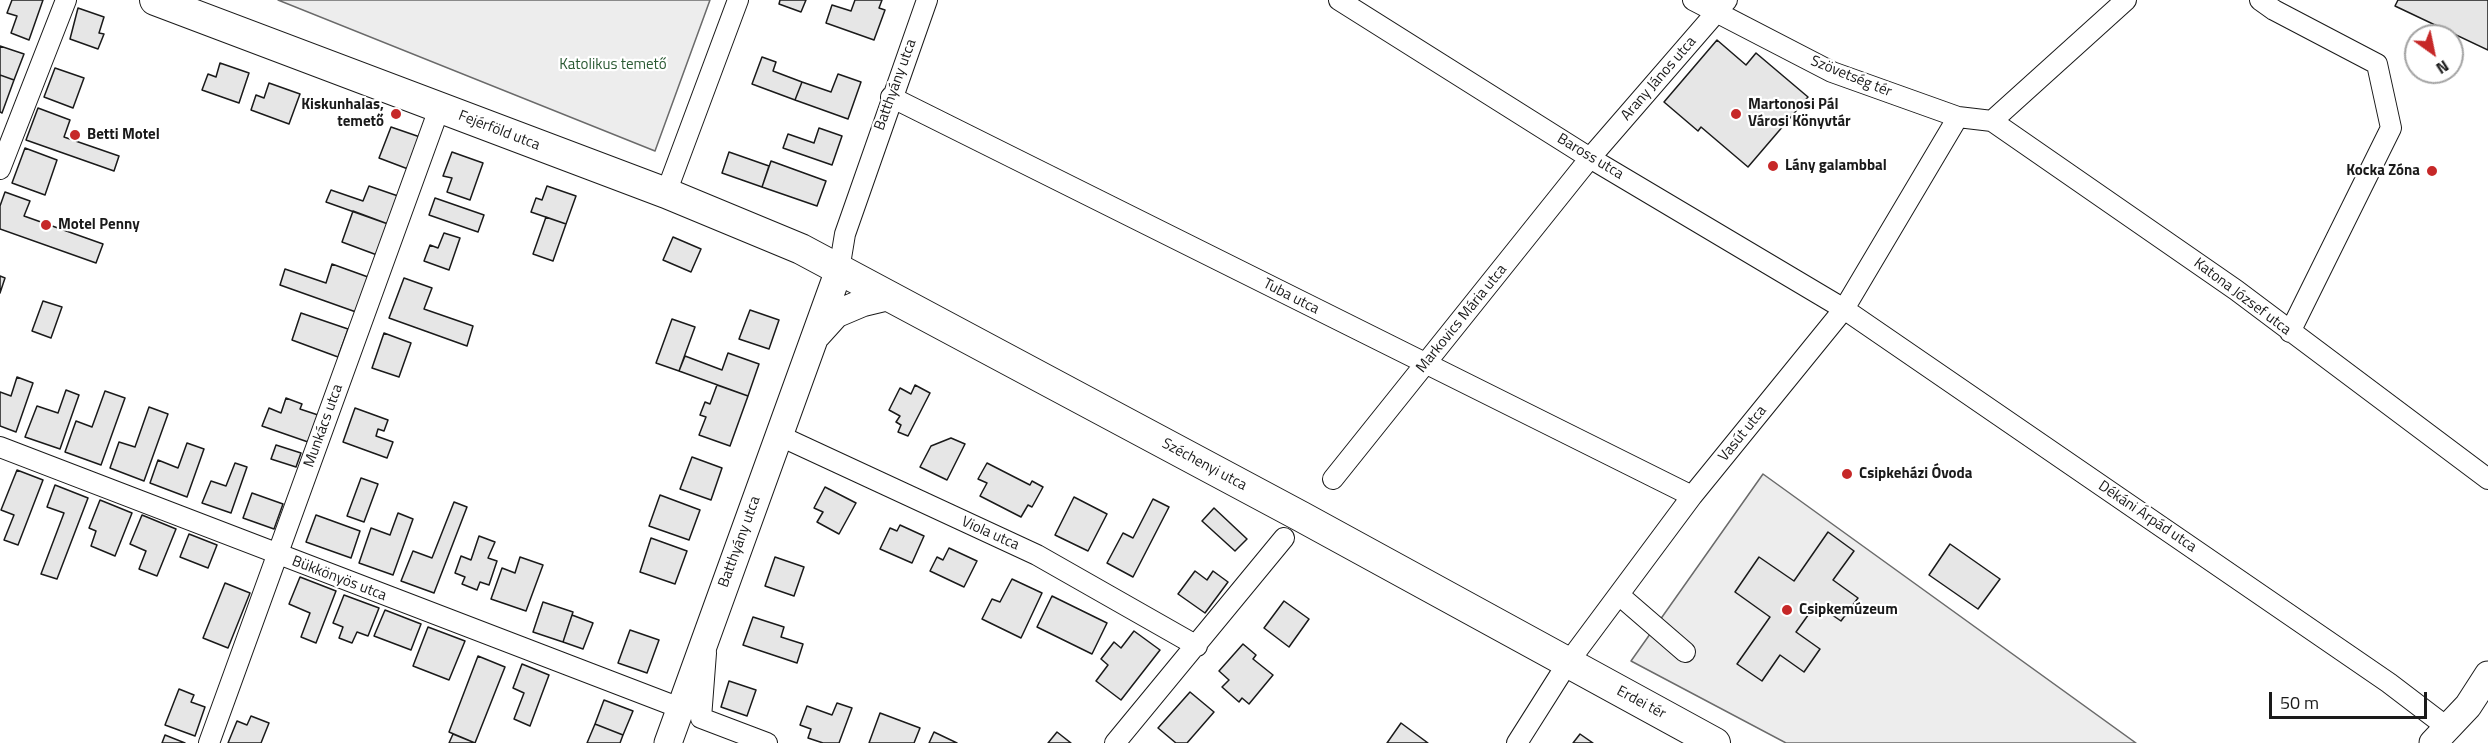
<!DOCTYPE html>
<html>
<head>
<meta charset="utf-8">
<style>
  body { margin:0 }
  #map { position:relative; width:2488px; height:743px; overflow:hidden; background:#fff; font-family:"Titillium Web",sans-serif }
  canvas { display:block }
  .north { position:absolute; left:2404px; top:24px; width:60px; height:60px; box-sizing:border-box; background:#fff; border:2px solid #a3a3a3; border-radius:50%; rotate:147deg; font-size:16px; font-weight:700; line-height:24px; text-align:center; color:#1a1a1a }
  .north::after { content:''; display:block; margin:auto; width:21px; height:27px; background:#c62828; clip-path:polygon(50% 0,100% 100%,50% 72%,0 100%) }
  .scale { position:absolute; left:2269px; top:692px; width:158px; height:27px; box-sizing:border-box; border:3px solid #1a1a1a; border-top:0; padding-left:8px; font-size:18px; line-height:21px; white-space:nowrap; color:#1a1a1a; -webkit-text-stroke:4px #fff; paint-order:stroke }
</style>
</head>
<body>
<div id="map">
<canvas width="2488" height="743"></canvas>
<div class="north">N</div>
<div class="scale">50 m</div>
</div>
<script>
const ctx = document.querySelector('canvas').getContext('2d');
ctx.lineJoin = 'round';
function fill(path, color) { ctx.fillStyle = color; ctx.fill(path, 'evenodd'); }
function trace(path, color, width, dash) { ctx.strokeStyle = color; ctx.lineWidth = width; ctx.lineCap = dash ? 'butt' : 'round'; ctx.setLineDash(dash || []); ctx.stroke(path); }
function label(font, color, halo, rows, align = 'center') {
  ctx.font = font + ' "Titillium Web",sans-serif'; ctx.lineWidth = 4.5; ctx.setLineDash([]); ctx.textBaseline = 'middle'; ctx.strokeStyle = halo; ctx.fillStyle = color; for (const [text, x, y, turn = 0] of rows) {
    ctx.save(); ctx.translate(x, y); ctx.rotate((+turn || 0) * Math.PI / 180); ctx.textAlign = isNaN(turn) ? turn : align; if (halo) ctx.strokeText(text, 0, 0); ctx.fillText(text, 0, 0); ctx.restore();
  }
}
const green = new Path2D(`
  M278,0H710L655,151Z
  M1763,474L2136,743H1786L1631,661Z`);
const building = new Path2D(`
  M12,0H43L29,40L11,33L17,16L7,13Z
  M780,0H806L801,12L779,4Z
  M855,0H882L879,8L885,10L874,40L826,23L832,5L851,11Z
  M2398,0H2488V50L2395,6Z
  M78,8L104,17L99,33L104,34L98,49L70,39Z
  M1717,40L1746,65L1756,53L1808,97L1748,167L1701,127L1698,131L1664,102Z
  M0,46L24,54L14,80L0,75Z
  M762,57L776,62L773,71L802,82L795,100L752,84Z
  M220,63L249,73L239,103L202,90L208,74L216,77Z
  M55,68L84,78L73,108L44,97Z
  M838,74L861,82L848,119L795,100L802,82L831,92Z
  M0,75L14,80L2,113L0,112Z
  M269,83L300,94L289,124L251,110L256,95L264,98Z
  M38,108L70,120L64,137L119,156L114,171L26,140Z
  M391,127L420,137L408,169L379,158Z
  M819,128L842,136L832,165L783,148L788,134L814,143Z
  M25,148L57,160L45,195L12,183Z
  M452,152L483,163L470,200L447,192L452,178L443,176Z
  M729,152L769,166L762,187L722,173Z
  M771,161L826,181L817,206L762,187Z
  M369,186L398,196L388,224L326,202L331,190L363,201Z
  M547,186L576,196L566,224L531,212L536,198L542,200Z
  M5,192L30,201L24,216L103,244L96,263L0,229V206Z
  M435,198L484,215L478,232L429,215Z
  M353,211L388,224L377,255L342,242Z
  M546,217L566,224L553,261L533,254Z
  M444,233L460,238L449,270L424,261L430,245L438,248Z
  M673,237L701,249L691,272L663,260Z
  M332,264L368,277L356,312L280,285L285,269L326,283Z
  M0,276L5,278L0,293Z
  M404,278L432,288L424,309L473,326L467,346L389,318Z
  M43,301L62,307L51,338L32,331Z
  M750,310L779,320L769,349L739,339Z
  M301,313L348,329L338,357L292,340Z
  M672,319L695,327L679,371L656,363Z
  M384,333L411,343L399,377L372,368Z
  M728,353L759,364L748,396L679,371L685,356L722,370Z
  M17,377L33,383L16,432L0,426V392L11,396Z
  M717,385L748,396L730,446L699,435L706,417L700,415L705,402L710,404Z
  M915,385L930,393L908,436L898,432L901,425L896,422L900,416L889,410L900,388L911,394Z
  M66,390L79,395L60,449L25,437L37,406L58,413Z
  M105,391L125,398L101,465L65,452L76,421L92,427Z
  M286,398L302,404L300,409L318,415L308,442L262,426L269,408L281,413Z
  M149,407L168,414L144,481L110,468L119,442L135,447Z
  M355,408L388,420L384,431L378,429L376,436L393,442L387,458L343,442Z
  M951,438L965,444L947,480L920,467L931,446Z
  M187,443L204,449L187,497L150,483L158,460L178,468Z
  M276,445L301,453L296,467L271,459Z
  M692,457L722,468L711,500L680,489Z
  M235,463L247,467L231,513L202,503L211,481L226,486Z
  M987,463L1030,485L1032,481L1043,487L1032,507L1028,505L1021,517L980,496L987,483L978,479Z
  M17,470L43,480L18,545L4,540L14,515L1,510Z
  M361,478L378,484L364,522L347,516Z
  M55,485L88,498L57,579L41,574L64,513L47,507Z
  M825,487L856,503L839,534L817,522L823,512L814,508Z
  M252,493L283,504L274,529L243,518Z
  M660,495L700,510L689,540L649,526Z
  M1074,497L1107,514L1088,551L1055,535Z
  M1153,499L1169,507L1133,577L1107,563L1123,533L1133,538Z
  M100,500L132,513L115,556L91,546L96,531L89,528Z
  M454,502L467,507L434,593L401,581L413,551L432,558Z
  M1214,508L1247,539L1235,551L1202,521Z
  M398,513L413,519L393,575L359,563L371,528L390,535Z
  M142,515L176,529L157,576L139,569L146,551L130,544Z
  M316,515L360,531L351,558L306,542Z
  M900,525L924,536L912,563L880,549L890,528L897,531Z
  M1828,532L1854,551L1833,580L1858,598L1841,621L1816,604L1796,632L1820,649L1804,672L1780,655L1762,681L1737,664L1770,617L1735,592L1759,557L1794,581Z
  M189,534L217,545L208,568L180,557Z
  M479,536L495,542L488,558L497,561L489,585L480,582L477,590L462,584L465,577L455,573L461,556L471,560Z
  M651,538L687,551L675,584L640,572Z
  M1950,544L2000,579L1978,609L1929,575Z
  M949,548L977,561L964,587L930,571L937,557L943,560Z
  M520,557L543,565L526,611L491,599L502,568L515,573Z
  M775,557L804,567L794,596L765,586Z
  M1195,571L1207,580L1213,571L1228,582L1205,613L1178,594Z
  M300,577L336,591L316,643L301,637L310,613L289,604Z
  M1012,579L1042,593L1021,638L982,619L992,599L1000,602Z
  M225,583L250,593L228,648L203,638Z
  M344,595L379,608L368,636L357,632L352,643L339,638L343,627L333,623Z
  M1052,596L1107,623L1092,654L1037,627Z
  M1284,601L1309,619L1289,647L1264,628Z
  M543,602L573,612L563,642L533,632Z
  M385,610L421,624L411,650L374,636Z
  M572,615L593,623L583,649L563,642Z
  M753,617L784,627L781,637L803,644L797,663L743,645Z
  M428,627L465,641L449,680L413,666Z
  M630,630L659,640L647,673L618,663Z
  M1134,631L1160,650L1121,700L1096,681L1108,665L1101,659L1114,642L1121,648Z
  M1243,644L1256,655L1253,659L1273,675L1249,704L1242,698L1239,702L1222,687L1229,680L1219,671Z
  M478,656L505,667L475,743L449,732Z
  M522,664L549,675L530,726L514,719L524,693L513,688Z
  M729,681L756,690L747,716L721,707Z
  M179,689L194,695L191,702L205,707L195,736L165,725Z
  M1190,692L1214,712L1187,743H1176L1158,728Z
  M604,700L633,711L623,735L595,724Z
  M837,703L852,708L839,743H823L808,738L811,729L800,725L807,706L832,715Z
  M880,713L920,728L914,743H869Z
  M251,716L269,723L261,743H228L237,721L247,725Z
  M1401,723L1428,743H1387Z
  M595,724L623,735L620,743H587Z
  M934,732L957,743H929Z
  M1057,732L1071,743H1048Z
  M453,734L475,743H449Z
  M1580,734L1593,743H1573Z
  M165,735L185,743H162Z`);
const minor = new Path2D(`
  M1339,0L1590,158L1844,309L2389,683L2448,728
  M1693,0L1832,72L1958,117L1992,121L2236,290L2488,479
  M2260,0L2274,10L2377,64L2391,128L2290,332
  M891,97L1692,496
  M1992,121L2126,0
  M0,169L66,0
  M666,193L738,0
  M839,270L845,234L927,0
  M778,435L1037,555L1197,646
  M0,447L680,708
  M1333,479L1590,158L1727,0
  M1619,595L1685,652
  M706,653L701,718L767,743
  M209,743L439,109
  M1115,743L1284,538
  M1517,743L1567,664L1692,496L1844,309L1958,117`);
const secondary = new Path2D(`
  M817,335L836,314L862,303L891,296
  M668,743L839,270
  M2433,743L2468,706L2488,675`);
const primary = new Path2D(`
  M155,0L666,193L801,249L1302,517L1715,743`);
const markers = [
  [396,114,6,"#c62828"],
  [1736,114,6,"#c62828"],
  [75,135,6,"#c62828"],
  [1773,166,6,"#c62828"],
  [2432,171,6,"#c62828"],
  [46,225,6,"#c62828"],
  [1847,474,6,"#c62828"],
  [1787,610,6,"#c62828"]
];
const parkNames = [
  ["Katolikus temető",613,65]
];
const streetNames = [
  ["Szövetség tér",1851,77,22],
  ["Arany János utca",1659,79,-49],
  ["Batthyány utca",896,85,-70],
  ["Fejérföld utca",499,131,21],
  ["Baross utca",1590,157,31],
  ["Tuba utca",1291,297,27],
  ["Katona József utca",2242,297,37],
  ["Markovics Mária utca",1462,319,-51],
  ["Munkács utca",324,426,-70],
  ["Vasút utca",1743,434,-51],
  ["Széchenyi utca",1204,465,28],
  ["Dékáni Árpád utca",2147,517,34],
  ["Viola utca",990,534,24],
  ["Batthyány utca",740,542,-70],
  ["Bükkönyös utca",339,579,21],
  ["Erdei tér",1641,703,28]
];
const poiNames = [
  ["Kiskunhalas,",384,105,"right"],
  ["temető",384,122,"right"],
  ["Martonosi Pál",1748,105],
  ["Városi Könyvtár",1748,122],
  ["Betti Motel",87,135],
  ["Lány galambbal",1785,166],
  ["Kocka Zóna",2420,171,"right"],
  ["Motel Penny",58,225],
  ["Csipkeházi Óvoda",1859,474],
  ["Csipkemúzeum",1799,610]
];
fill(green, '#ededed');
trace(green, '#6a6a6a', 1.5);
fill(building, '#e6e6e6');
trace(building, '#1a1a1a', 1.5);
trace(minor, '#1a1a1a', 22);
trace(secondary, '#1a1a1a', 29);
trace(primary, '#1a1a1a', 32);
trace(minor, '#fff', 20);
trace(secondary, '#fff', 27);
trace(primary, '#fff', 30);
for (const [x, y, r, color] of markers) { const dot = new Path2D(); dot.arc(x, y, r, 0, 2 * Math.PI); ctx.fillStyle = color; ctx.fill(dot); trace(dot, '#fff', 2); }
label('15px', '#2b5a34', '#fff', parkNames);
label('15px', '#1a1a1a', '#fff', streetNames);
label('bold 15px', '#1a1a1a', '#fff', poiNames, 'left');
</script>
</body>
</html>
